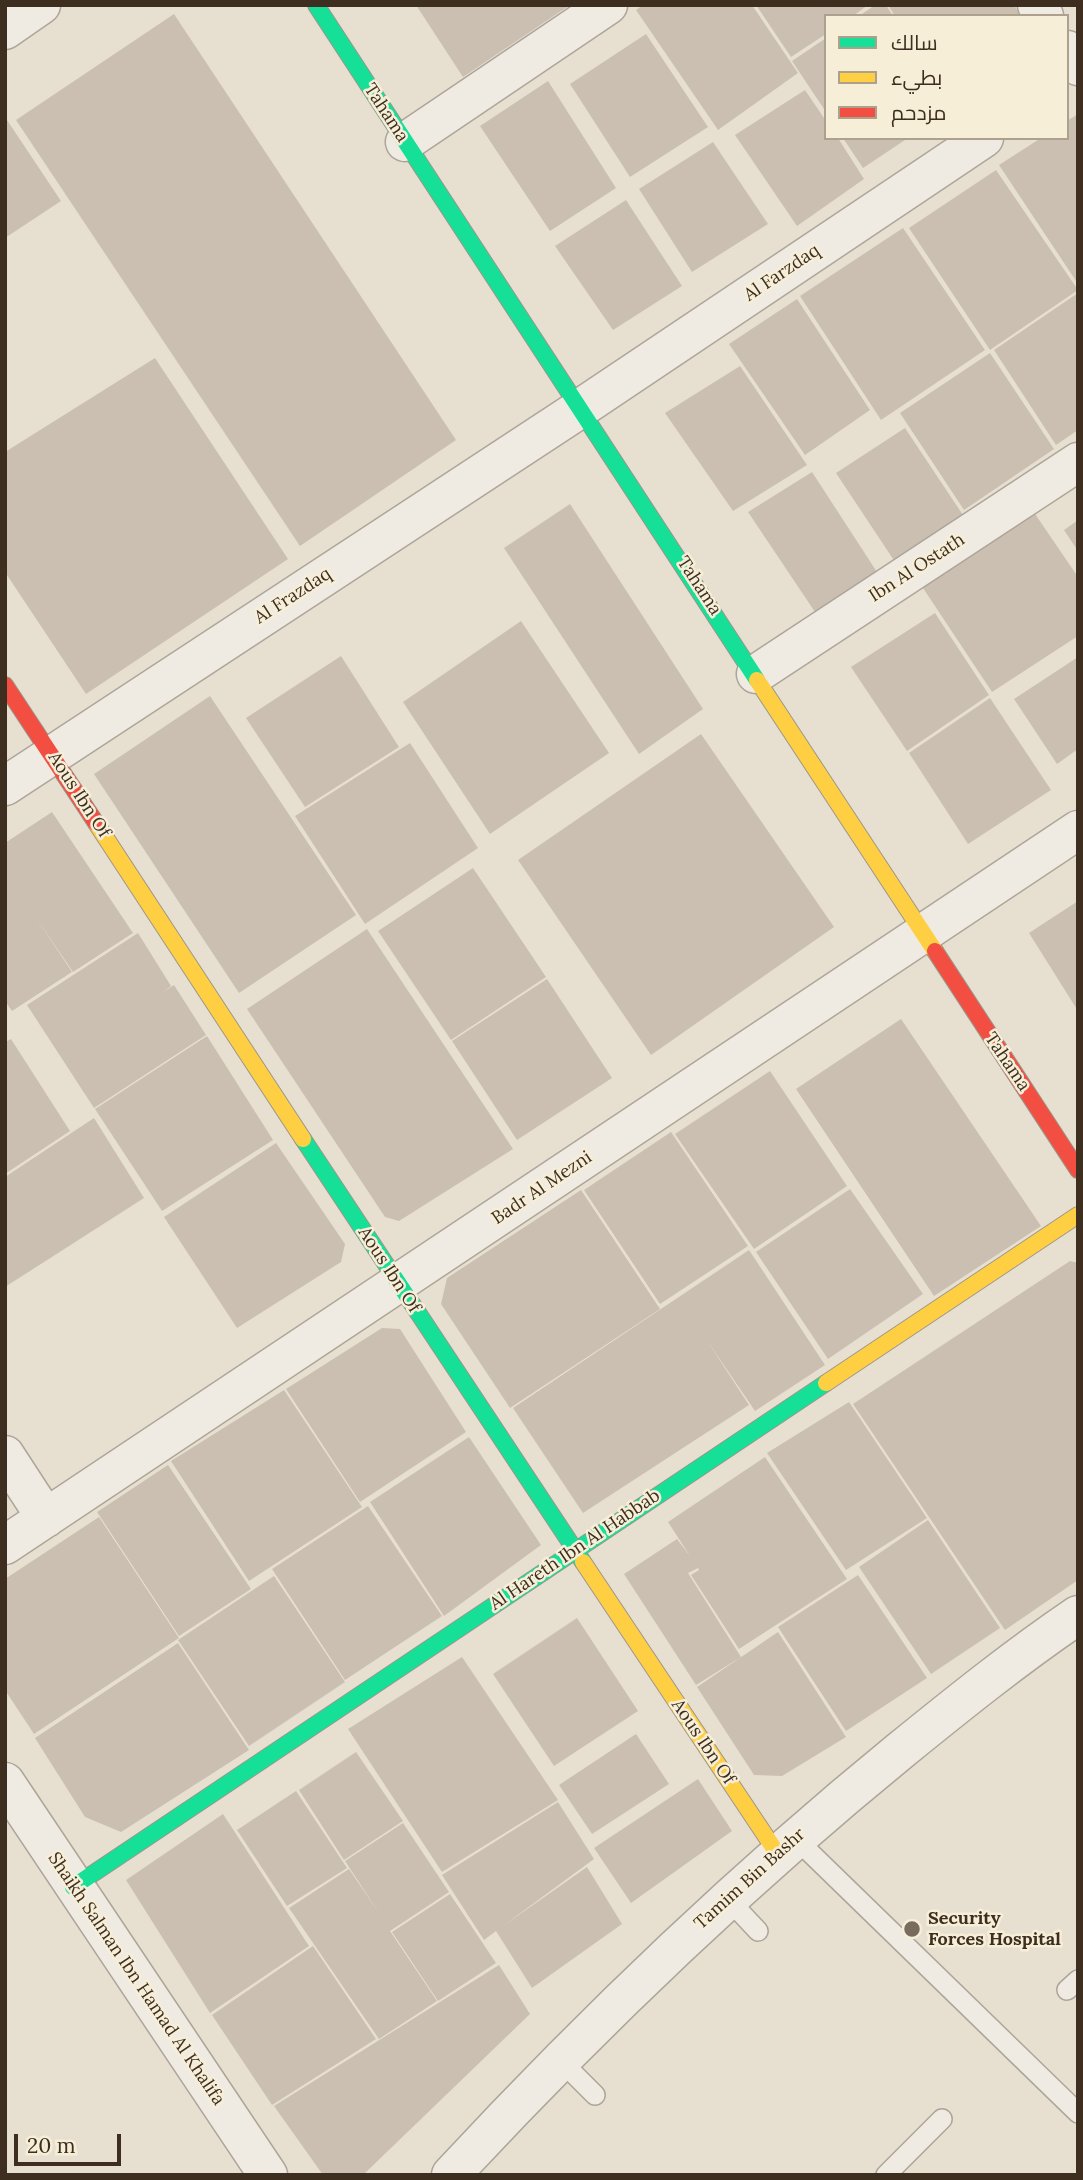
<!DOCTYPE html>
<html>
<head>
<meta charset="utf-8">
<style>
  body { margin:0 }
  #map { position:relative; width:1083px; height:2180px; overflow:hidden; background:#e7e0d1; font-family:Lora,Cairo,serif }
  canvas { display:block }
  .frame { position:absolute; inset:0; border:7px solid #3d2e20; pointer-events:none }
  .legend { position:absolute; left:824px; top:14px; width:245px; height:126px; box-sizing:border-box; background:#f7eed8; border:2px solid #ada18e; margin:0; padding:9px 12px; list-style:none; font-size:21px; color:#3d2e20 }
  .legend li { display:flex; align-items:center; gap:14px; height:35px }
  .legend b { width:35px; border:2px solid #ada18e }
  .scale { position:absolute; left:14px; top:2134px; width:107px; height:32px; box-sizing:border-box; border:4px solid #3d2e20; border-top:0; padding-left:9px; font-size:21px; line-height:24px; white-space:nowrap; color:#3d2e20; -webkit-text-stroke:5px #f7eed8; paint-order:stroke }
</style>
</head>
<body>
<div id="map">
<canvas width="1083" height="2180"></canvas>
<div class="frame"></div>
<ul class="legend">
<li><b style="height:9px;background:#16e098"></b>سالك</li>
<li><b style="height:9px;background:#ffcf43"></b>بطيء</li>
<li><b style="height:9px;background:#f24e42"></b>مزدحم</li>
</ul>
<div class="scale">20 m</div>
</div>
<script>
const ctx = document.querySelector('canvas').getContext('2d');
ctx.lineJoin = 'round';
function fill(path, color) { ctx.fillStyle = color; ctx.fill(path, 'evenodd'); }
function trace(path, color, width, dash) { ctx.strokeStyle = color; ctx.lineWidth = width; ctx.lineCap = dash ? 'butt' : 'round'; ctx.setLineDash(dash || []); ctx.stroke(path); }
function label(font, color, halo, rows, align = 'center') {
  ctx.font = font + ' Lora,serif'; ctx.lineWidth = 5; ctx.setLineDash([]); ctx.textBaseline = 'middle'; ctx.strokeStyle = halo; ctx.fillStyle = color; for (const [text, x, y, turn = 0] of rows) {
    ctx.save(); ctx.translate(x, y); ctx.rotate((+turn || 0) * Math.PI / 180); ctx.textAlign = isNaN(turn) ? turn : align; if (halo) ctx.strokeText(text, 0, 0); ctx.fillText(text, 0, 0); ctx.restore();
  }
}
const building = new Path2D(`
  M416,5H570L463,77Z
  M643,5H752L798,73L718,130L636,10Z
  M756,5H868L853,16H826V34L791,57Z
  M875,5H886L893,16H859Z
  M888,5H1014L1021,16H895Z
  M174,14L456,440L300,546L16,120Z
  M646,34L708,127L630,177L570,84Z
  M826,38V112L792,61Z
  M548,81L616,188L550,231L480,126Z
  M805,90L826,121V138H838L864,179L797,226L735,135Z
  M1078,114V284L999,165L1041,138H1067V121Z
  M5,117L61,201L5,238Z
  M843,138H908L863,168Z
  M713,142L768,224L692,272L639,189Z
  M996,170L1078,290L990,350L909,228Z
  M626,200L682,286L613,330L555,246Z
  M903,228L985,350L881,420L800,296Z
  M1078,293V430L1056,445L994,350Z
  M797,299L870,410L805,455L729,344Z
  M990,353L1054,449L964,510L900,413Z
  M155,358L288,559L86,694L5,572V452Z
  M740,366L807,465L733,511L665,413Z
  M905,428L967,521L897,565L836,473Z
  M812,472L877,572L815,612L748,512Z
  M570,504L703,709L639,754L504,548Z
  M1031,508L1078,577V636L992,692L919,582Z
  M1078,520V551L1064,530Z
  M935,613L989,695L907,751L851,667Z
  M521,621L609,753L490,834L403,702Z
  M341,656L399,747L305,807L246,718Z
  M1078,657V749L1057,764L1014,699Z
  M210,696L356,915L239,993L94,774Z
  M990,698L1051,790L968,844L909,753Z
  M701,734L834,927L651,1055L518,860Z
  M410,743L478,848L365,924L295,816Z
  M52,812L133,933L73,972L35,916L72,972L12,1011L5,1001V843Z
  M473,868L546,977L451,1040L378,931Z
  M1078,901V1011L1029,933Z
  M367,929L513,1149L399,1221L385,1217L247,1009Z
  M138,933L171,986L163,992L174,985L206,1035L94,1108L27,1005Z
  M547,979L612,1078L517,1140L452,1041Z
  M901,1019L1041,1226L934,1296L796,1089Z
  M207,1036L273,1140L162,1211L95,1109Z
  M11,1039L70,1131L5,1174V1042Z
  M770,1071L847,1186L754,1249L675,1134Z
  M94,1118L144,1198L5,1287V1177Z
  M671,1132L748,1246L660,1304L584,1190Z
  M276,1143L345,1244L341,1262L237,1328L164,1217Z
  M850,1189L923,1294L828,1359L756,1252Z
  M581,1190L660,1309L510,1408L441,1304L447,1278Z
  M749,1250L825,1365L755,1411L706,1339L749,1405L583,1513L513,1408Z
  M1070,1261L1078,1263V1580L1005,1630L853,1404Z
  M382,1328L400,1329L466,1432L360,1502L286,1389Z
  M284,1390L362,1507L249,1581L171,1461Z
  M849,1402L927,1518L846,1570L767,1453Z
  M469,1437L541,1545L444,1616L370,1502Z
  M765,1457L847,1579L739,1649L691,1575L699,1570L698,1568L688,1573L741,1657L696,1685L624,1574L677,1539L690,1556L668,1522Z
  M168,1465L251,1589L179,1636L97,1512Z
  M368,1506L442,1616L345,1680L272,1569Z
  M99,1517L179,1638L34,1734L5,1690V1579Z
  M928,1520L1000,1628L931,1674L859,1567Z
  M858,1575L927,1678L846,1731L778,1627Z
  M274,1576L345,1682L249,1746L178,1640Z
  M577,1618L638,1711L554,1766L493,1674Z
  M778,1632L846,1737L782,1776L754,1775L697,1687Z
  M178,1643L249,1750L121,1832L85,1817L35,1738Z
  M462,1657L558,1800L442,1872L348,1729Z
  M636,1734L669,1784L592,1834L559,1785Z
  M356,1752L403,1821L344,1860L299,1790Z
  M698,1779L732,1831L631,1903L594,1848Z
  M296,1791L347,1868L287,1906L237,1830Z
  M558,1802L594,1859L503,1926L587,1867L622,1924L532,1988L496,1931L484,1940L442,1875Z
  M223,1814L309,1946L210,2013L126,1880Z
  M403,1823L449,1892L390,1931L437,2001L379,2039L289,1908L349,1869L379,1913L345,1861Z
  M450,1894L496,1963L438,2001L392,1932Z
  M313,1946L376,2039L272,2105L212,2015Z
  M499,1965L530,2014L363,2175H323L274,2106Z`);
const lane = new Path2D(`
  M794,1837L1078,2113
  M727,1898L758,1931
  M1067,1990L1078,1980
  M559,2059L595,2095
  M886,2175L942,2119`);
const street = new Path2D(`
  M1037,5L1044,16
  M5,30L41,5
  M1067,50L1078,66
  M405,142L608,5
  M756,674L1078,462
  M5,786L581,408L984,138
  M5,1455L46,1518
  M5,1545L1078,830
  M5,1782L268,2175
  M451,2175C594,2021 738,1883 901,1750C959,1703 1016,1657 1078,1615`);
const fast = new Path2D(`
  M316,5L757,680
  M303,1139L583,1562
  M73,1887L826,1383`);
const slow = new Path2D(`
  M757,680L935,951
  M96,823L303,1139
  M826,1383L1078,1215
  M583,1562L777,1853`);
const jam = new Path2D(`
  M5,685L96,823
  M935,951L1078,1170`);
const markers = [
  [912,1929,9,"#786c5e"]
];
const streetNames = [
  ["Tahama",386,113,57],
  ["Al Farzdaq",782,273,-34],
  ["Ibn Al Ostath",917,568,-33],
  ["Tahama",699,586,57],
  ["Al Frazdaq",293,596,-33],
  ["Aous Ibn Of",79,795,57],
  ["Tahama",1007,1062,56],
  ["Badr Al Mezni",542,1188,-34],
  ["Aous Ibn Of",389,1270,57],
  ["Al Hareth Ibn Al Habbab",575,1550,-34],
  ["Aous Ibn Of",703,1742,56],
  ["Tamim Bin Bashr",750,1879,-42],
  ["Shaikh Salman Ibn Hamad Al Khalifa",136,1979,56]
];
const poiNames = [
  ["Security",928,1919],
  ["Forces Hospital",928,1940]
];
fill(building, '#cbbfb2');
trace(lane, '#ada599', 22);
trace(street, '#ada599', 41);
trace(fast, '#9c958a', 18);
trace(slow, '#9c958a', 18);
trace(jam, '#9c958a', 18);
trace(lane, '#efebe3', 19);
trace(street, '#efebe3', 38);
trace(fast, '#16e098', 16);
trace(slow, '#ffcf43', 16);
trace(jam, '#f24e42', 16);
for (const [x, y, r, color] of markers) { const dot = new Path2D(); dot.arc(x, y, r, 0, 2 * Math.PI); ctx.fillStyle = color; ctx.fill(dot); trace(dot, '#f7eed8', 2.5); }
label('18px', '#3d2e20', '#f7eed8', streetNames);
label('bold 18px', '#3d2e20', '#f7eed8', poiNames, 'left');
</script>
</body>
</html>
